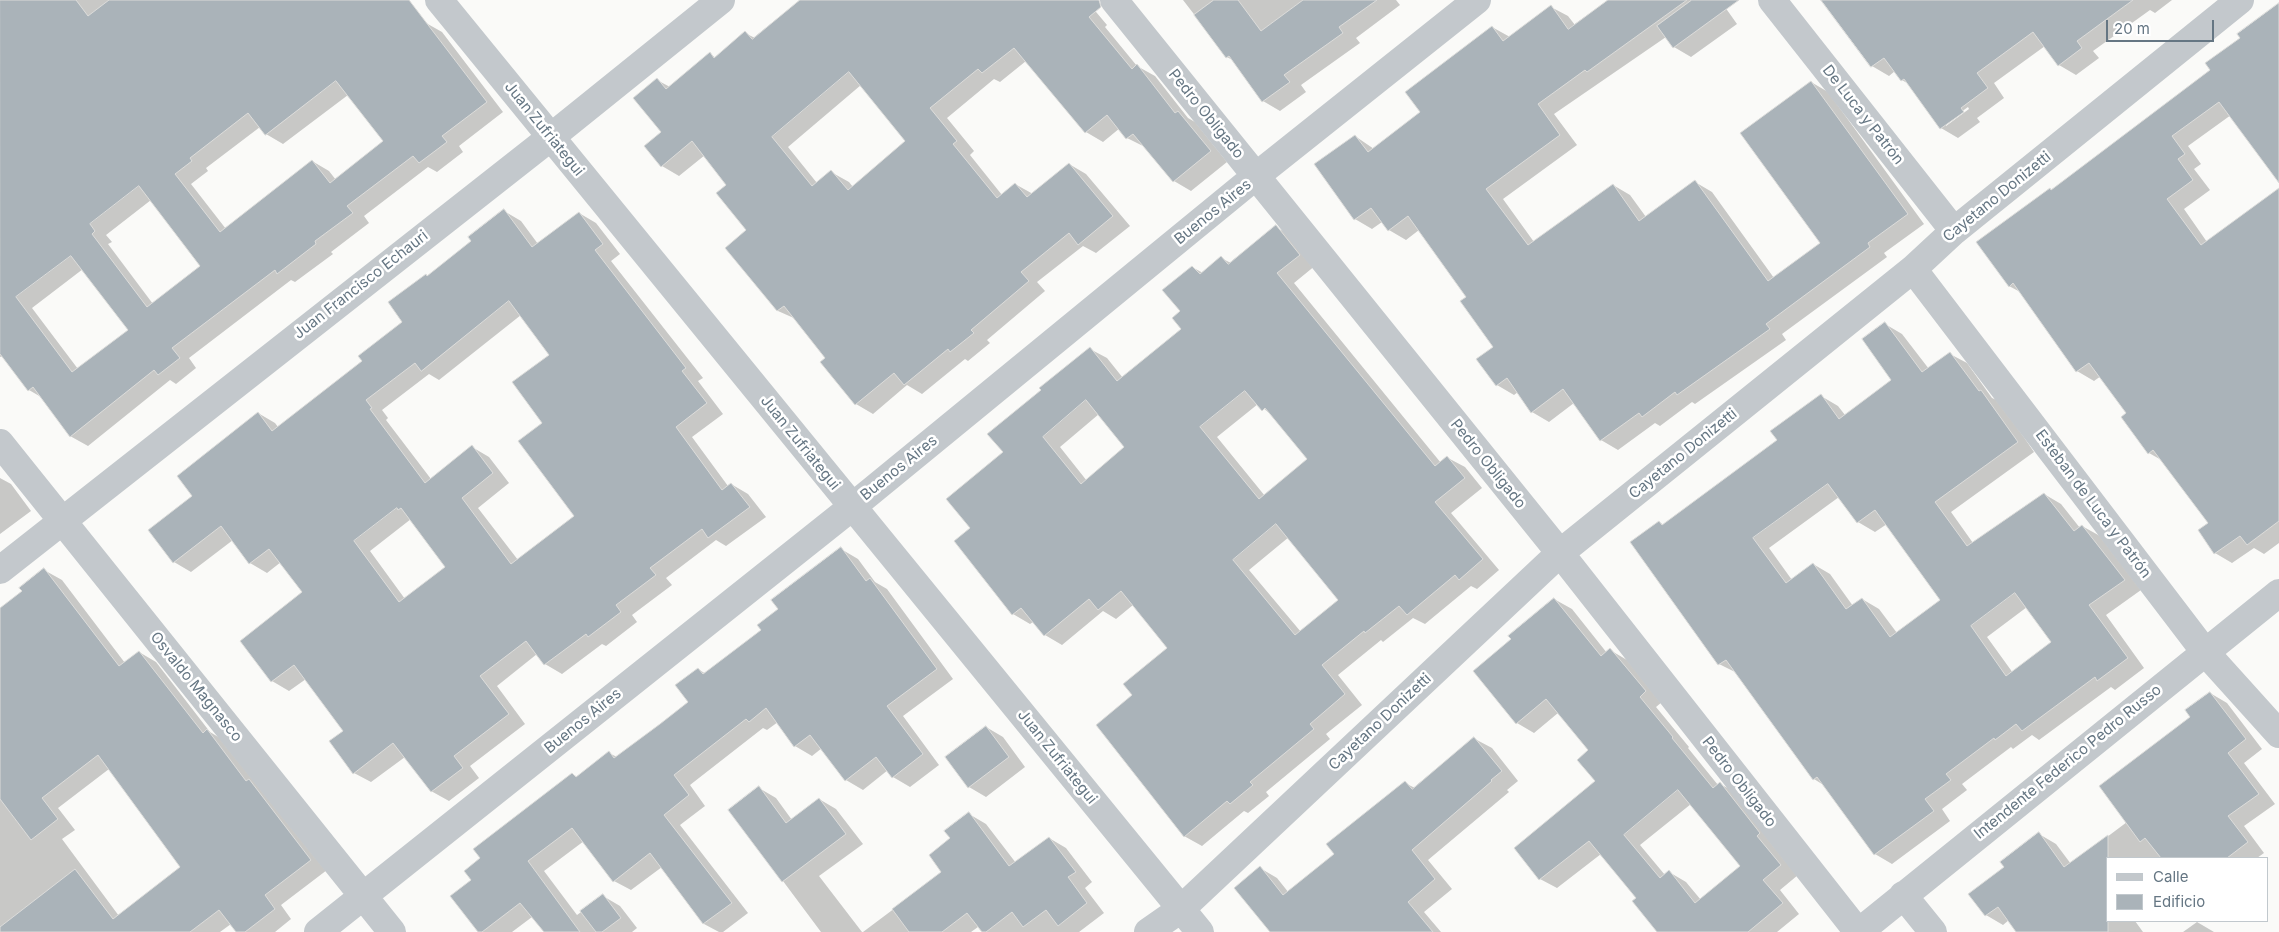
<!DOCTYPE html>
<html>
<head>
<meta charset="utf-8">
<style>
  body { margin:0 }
  #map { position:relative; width:2279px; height:932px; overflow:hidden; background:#fafaf8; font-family:Inter,sans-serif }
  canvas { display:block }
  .legend { position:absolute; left:2106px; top:857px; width:162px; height:65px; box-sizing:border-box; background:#fff; border:1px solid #c1c8cd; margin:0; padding:6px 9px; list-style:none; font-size:15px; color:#657683 }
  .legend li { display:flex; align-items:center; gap:10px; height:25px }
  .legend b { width:25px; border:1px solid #c1c8cd }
  .scale { position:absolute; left:2106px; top:20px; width:108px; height:22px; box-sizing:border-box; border:2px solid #657683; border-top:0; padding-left:6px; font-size:15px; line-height:18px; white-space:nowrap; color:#657683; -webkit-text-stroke:4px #fff; paint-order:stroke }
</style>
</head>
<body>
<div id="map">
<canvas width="2279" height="932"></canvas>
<ul class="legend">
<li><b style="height:6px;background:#c3c8cc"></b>Calle</li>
<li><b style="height:14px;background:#aab3b9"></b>Edificio</li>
</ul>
<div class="scale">20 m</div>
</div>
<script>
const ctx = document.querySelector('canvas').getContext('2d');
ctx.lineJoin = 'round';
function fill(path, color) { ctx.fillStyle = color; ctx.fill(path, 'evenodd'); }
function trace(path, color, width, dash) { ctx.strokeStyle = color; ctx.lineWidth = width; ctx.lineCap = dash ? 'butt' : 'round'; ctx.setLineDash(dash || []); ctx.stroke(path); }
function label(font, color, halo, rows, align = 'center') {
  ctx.font = font + ' Inter,sans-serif'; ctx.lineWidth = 5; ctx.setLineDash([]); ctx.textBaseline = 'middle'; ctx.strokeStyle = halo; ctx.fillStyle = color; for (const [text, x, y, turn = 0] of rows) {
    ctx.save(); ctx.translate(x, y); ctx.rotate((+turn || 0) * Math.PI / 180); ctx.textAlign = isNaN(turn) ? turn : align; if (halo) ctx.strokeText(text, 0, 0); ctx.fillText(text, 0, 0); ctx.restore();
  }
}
const shadow = new Path2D(`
  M3,0H409L426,23L442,32L503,112L459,146L463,152L437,172L428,167L364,216L369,223L331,252L333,254L295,282L291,280L189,358L196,368L176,384L170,380L88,446L70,436L41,397L29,390L3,356L0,357V2ZM348,95L385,141L336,180L329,171L312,161L226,229L191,184L208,171L206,168L260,127L266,134L283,144ZM151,200L202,266L153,304L108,244L112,242L106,235ZM83,269L130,330L78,369L32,308Z
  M801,0H1086L1107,25L1105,27L1137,66L1155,76L1188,118L1195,122L1227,162L1191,191L1174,181L1145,147L1127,138L1120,128L1103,142L1086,132L1026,61L1000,82L994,79L947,118L974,151L970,155L1002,195L1015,184L1033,194L1069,164L1086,174L1130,226L1096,253L1083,246L1037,282L1045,291L987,340L990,343L968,361L965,359L922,394L907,385L873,414L856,404L826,358L796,319L778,311L726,249L748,230L728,185L705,155L679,176L662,166L646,147L662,133L657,80L670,87L710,54L716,58L745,33L755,38ZM861,85L907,141L853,187L849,182L831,172L817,183L788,147Z
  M1183,0H1396L1400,5L1356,38L1360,43L1301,85L1306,92L1280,111L1263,101L1234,61L1227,57Z
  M1610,0H1720L1737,24L1691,57L1674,47L1666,37L1554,114L1577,145L1503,199L1534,242L1613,185L1630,195L1646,217L1695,182L1712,192L1774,278L1821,243L1811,82L1828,92L1924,224L1884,253L1887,257L1782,334L1786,340L1695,404L1692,402L1660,426L1655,423L1618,450L1601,440L1574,403L1549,422L1532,412L1518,392L1514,395L1497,385L1494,347L1468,297L1419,230L1406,240L1389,230L1382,222L1372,229L1355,219V136L1374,149L1422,113L1492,27L1510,37L1551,7L1568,16L1575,25Z
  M1822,0H2172L2155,13L2150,10L2093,51L2099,58L2076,75L2059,65L2045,46L1994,83L2004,98L1977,118L1980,122L1958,138L1941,128L1910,85L1902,80L1895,71L1889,76L1872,66ZM1968,107L1969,109L1946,126V123Z
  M2279,12V176L2231,115L2188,146L2201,164L2194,169L2210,190L2184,209L2207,242L2279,189V543L2264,554L2254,548L2232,563L2215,553L2199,531L2210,523L2163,461L2149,453L2128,413L2101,376L2094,381L2077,371L2022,293L2009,286L2051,191L2212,71Z
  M504,211L521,221L538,244L579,213L596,223L620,254L611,261L703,378L698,381L723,414L692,437L728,486L731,484L748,494L766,517L726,546L716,540L666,578L672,585L632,615L637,622L606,646L602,644L562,674L545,664L537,654L497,686L525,724L470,766L479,778L449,801L431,791L405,757L371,782L354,773L345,731L306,679L289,691L272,681L242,641L304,593L281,562L267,573L250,563L233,540L191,572L174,562L194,497L258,413L275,423L278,427L364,362L404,322L428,277L473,241ZM521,315L551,356L544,423L576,516L518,560L478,508L509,483L489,457L472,447L431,479L386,420L388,418L382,410L429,374L439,380ZM411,519L446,567L405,599L370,551Z
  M1276,227L1293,237L1316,265L1294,283L1441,463L1448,458L1465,467L1482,488L1451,513L1499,570L1477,589L1471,586L1425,624L1413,618L1383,642L1381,640L1338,675L1362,705L1326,734L1330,739L1266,792L1269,796L1248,813L1244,811L1202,846L1184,836L1134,695L1169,648L1133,605L1116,619L1103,611L1062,645L1045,635L1033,622L1030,624L1013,614L956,541L972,528L1004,453L1090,349L1107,358L1123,378L1183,329L1182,311L1192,267L1203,273L1221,258L1231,263ZM1258,404L1273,416L1309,459L1265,496L1217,437ZM1099,414L1126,448L1087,481L1060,447ZM1289,537L1340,600L1301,632L1249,570Z
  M1885,324L1902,334L1929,369L1950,354L1967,363L1992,398L1999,401L2034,452L1951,512L1973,543L2044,494L2061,504L2080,528L2082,526L2100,536L2141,590L2106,615L2144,668L2115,690L2111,687L2039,740L2032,735L2013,749L2011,747L1962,784L1967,790L1942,809L1950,821L1892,864L1875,854L1825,786L1814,779L1737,673L1719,664L1659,522L1664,525L1779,440L1821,396L1838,406L1845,415L1893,380ZM1839,497L1858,522L1875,532L1887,524L1942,600L1897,633L1879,609L1862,599L1853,606L1830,574L1813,564L1792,580L1769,548ZM2027,607L2053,643L2013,673L1987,637Z
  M0,478L11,484L31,511L0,534Z
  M841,549L858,559L875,582L887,589L953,679L903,716L939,765L910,787L893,777L888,770L863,790L846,780L822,748L812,756L795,746L778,722L767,730L763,728L690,785L705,806L680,825L748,913L723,932H719L704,924L662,867L631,890L614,881L584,841L544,871L577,915L603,896L620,906L637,928L632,932H544L532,917L512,932H480L472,881L572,774L578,777L609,753L617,757L689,702L698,669L706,674L763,630L780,609Z
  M44,570L62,580L125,663L139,652L156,662L210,732L225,741L327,870L281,905L291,919L275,932H237L231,924L220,932H0V609L23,591ZM109,769L182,867L119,916L62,839L75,830L58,808Z
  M1554,599L1572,609L1607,653L1610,650L1627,660L1662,702L1656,707L1689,747L1688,748L1718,785L1720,784L1737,793L1798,875L1780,890L1799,914L1777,932H1659L1637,899L1601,854L1557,888L1540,879L1596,781L1590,750L1558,713L1534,733L1517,723L1512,639ZM1691,804L1742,866L1701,900L1686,882L1669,872L1665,875L1640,845Z
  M2210,693L2227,703L2262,749L2244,763L2275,804L2244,826L2264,853L2257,858H2217L2200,833L2166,858H2108V921H2135L2143,932H2018L2009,920L2003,925L1986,915L2005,867L2039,834L2056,844L2071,864L2127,822L2192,718Z
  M986,727L1003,737L1025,767L986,797L969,787Z
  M1475,739L1492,748L1518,781L1507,790L1509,792L1428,860L1452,889L1424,912L1441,932H1272L1260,868L1277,878L1289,893L1336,854L1405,783L1415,788Z
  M759,788L776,798L792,820L819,799L836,809L863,844L819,876L862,932H821L730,810Z
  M969,814L986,824L1016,863L1049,838L1066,848L1092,882L1085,888L1104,913L1079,932H982L978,927L971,932H863L943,872L952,838Z
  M2197,922L2214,932H2183Z`);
const building = new Path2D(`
  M0,0H76L88,16L109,0H409L487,102L442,136L447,142L419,163L413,156L347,206L353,213L315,241L316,244L277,274L275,270L172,348L180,358L158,375L154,370L70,437L33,387L28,391L0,354ZM336,81L383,141L330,183L312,160L220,232L175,174L192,161L190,158L248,113L265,135ZM139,186L200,266L147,307L92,234L95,231L90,224ZM71,256L128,330L72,372L16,297Z
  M800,0H1099L1101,7L1089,17L1132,69L1137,64L1175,113L1178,111L1211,151L1173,182L1133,134L1126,139L1107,115L1085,133L1014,48L982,73L978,69L930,108L957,141L953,144L997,198L1015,183L1027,197L1069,163L1113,216L1078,245L1069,233L1021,272L1029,281L971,330L974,333L950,352L948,349L904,385L894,373L855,405L820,362L825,358L784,306L777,311L725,248L746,230L716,193L726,185L692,141L661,167L644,146L661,132L633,98L657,78L666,89L710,52L714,58L745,31L752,39ZM849,72L905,141L848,190L831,170L812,186L772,137Z
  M1214,0H1238L1261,31L1303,0H1377L1339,27L1343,33L1284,75L1290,82L1262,102L1229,56L1226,58L1194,15Z
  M1608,0H1687L1587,72L1585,70L1538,104L1560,135L1486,189L1528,245L1613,184L1639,221L1695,180L1768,281L1820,243L1740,133L1811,81L1908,214L1868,243L1870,247L1766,324L1770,329L1677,395L1675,392L1642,417L1639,413L1600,441L1563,389L1531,413L1507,378L1496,386L1476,359L1493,347L1460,301L1466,297L1408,216L1388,231L1371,208L1354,220L1314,164L1355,135L1368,152L1420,112L1405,92L1492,26L1503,41L1551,5L1568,29Z
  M1692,0H1739L1673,48L1657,26Z
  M1821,0H2133L2077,41L2082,48L2058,66L2033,32L1977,73L1988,88L1961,108L1964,112L1940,129L1904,79L1901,81L1884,58L1871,67Z
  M2279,3V183L2219,102L2172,136L2185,154L2178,159L2193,180L2167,199L2201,245L2279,188V521L2247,545L2240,536L2214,554L2198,530L2208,523L2153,450L2148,454L2121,417L2126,413L2089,363L2076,372L2013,283L2009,287L1976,242L2050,188L2051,190L2210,70L2205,63L2240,38L2237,34Z
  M504,209L532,247L579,212L603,244L595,250L686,368L682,371L707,403L676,427L722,490L731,483L750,507L708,538L702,529L650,568L656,575L616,605L621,612L588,637L586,634L544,665L526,641L480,676L509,714L454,756L463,768L431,792L393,743L353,774L329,741L343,731L294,665L271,682L240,641L302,592L269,549L249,564L221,526L173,563L148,530L192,496L177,476L258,412L272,431L362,361L358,356L402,322L388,302L426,274L427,276L471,241L468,237ZM509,301L549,355L512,382L542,423L518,441L574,516L511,564L462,498L493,473L472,445L425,483L370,409L372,408L366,400L415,363L421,371ZM397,508L398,510L401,508L445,567L399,602L354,541Z
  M1276,225L1300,255L1277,273L1435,466L1447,456L1465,478L1435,502L1483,559L1459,580L1455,575L1407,615L1399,606L1365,633L1364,631L1322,665L1345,694L1310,724L1314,729L1250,782L1253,785L1230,804L1227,801L1184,837L1096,725L1132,695L1123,684L1167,648L1121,591L1098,610L1089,599L1044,636L1021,608L1012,615L954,541L970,528L946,499L1003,452L987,434L1041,390L1039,388L1090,347L1117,381L1181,329L1172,318L1180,311L1162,290L1192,266L1200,274L1221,256L1228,264ZM1245,391L1262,411L1265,408L1307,459L1259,499L1200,427ZM1086,400L1124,447L1081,484L1043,437ZM1276,524L1338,600L1295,635L1233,560Z
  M1885,322L1922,372L1950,352L1979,391L1981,390L2018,442L1935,502L1967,546L2044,493L2074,531L2082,525L2125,580L2089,605L2128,658L2097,681L2095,677L2022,731L2016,724L1995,740L1994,738L1946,774L1951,780L1925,799L1934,811L1874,855L1817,777L1813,780L1726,660L1718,665L1630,542L1659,521L1662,525L1777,440L1770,431L1821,394L1839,419L1891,380L1862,339ZM1828,484L1857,523L1875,510L1940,600L1890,637L1862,598L1846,609L1813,563L1786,583L1753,538ZM2015,593L2051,642L2006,676L1971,626Z
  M841,547L866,581L870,578L937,669L887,706L923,754L892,778L876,757L845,781L810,735L794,747L766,708L749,722L746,719L674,775L689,795L664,815L732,903L703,924L650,853L613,882L572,828L528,861L580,932H544L520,903L482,932H478L450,896L471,880L464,871L480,858L473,849L572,773L576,777L609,751L614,758L660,724L688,702L675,685L698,668L703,674L761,630L757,625L778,609L771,600Z
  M44,568L119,666L139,651L203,733L207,729L246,781L249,779L311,860L265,895L275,909L245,932H236L219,910L190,932H0V927L75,869L113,919L180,867L98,755L42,798L58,819L31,840L0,799V608L22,591L19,588Z
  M1554,598L1601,656L1610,648L1646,691L1640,697L1673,737L1672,738L1713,788L1720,782L1760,833L1757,836L1781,865L1763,880L1783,903L1748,932H1657L1632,901L1636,898L1589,841L1539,880L1514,848L1595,781L1577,760L1588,750L1546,699L1516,724L1473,671L1511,639L1508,636ZM1678,790L1740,866L1695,903L1669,870L1660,878L1624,835Z
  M2210,692L2246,739L2228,753L2259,794L2228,816L2248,842L2227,858H2161L2145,838L2140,842L2099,786L2190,717L2185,710Z
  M986,726L1009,757L968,788L945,757Z
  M1474,737L1502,771L1491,780L1492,781L1412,850L1435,879L1408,902L1433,932H1270L1234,888L1260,866L1283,895L1334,854L1326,844L1405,781L1412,789Z
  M759,786L786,823L819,798L846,834L782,882L728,810Z
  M969,812L1009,866L1049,837L1076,872L1068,877L1087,903L1058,926L1046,910L1023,927L1012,912L986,932H982L967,913L942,932H909L892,909L941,872L929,855L950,838L944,831Z
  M2039,832L2064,867L2108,835V932H2016L1998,907L1985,916L1968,894L2004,867L2000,862Z
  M603,894L621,918L602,932H596L580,911Z`);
const minor = new Path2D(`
  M439,0L1200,932
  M1114,0L1560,553L1858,932
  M1772,0L1954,231
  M1913,269L2205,652L2279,734
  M0,443L392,932
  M0,570L551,137L721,0
  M1903,895L1933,932
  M318,932L852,507L1256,176L1477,0
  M1148,932L1181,909L1560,553L1913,269L1954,231L2240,0
  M1859,932L2279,593`);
const streetNames = [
  ["Pedro Obligado",1206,114,51],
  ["De Luca y Patrón",1863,115,52],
  ["Juan Zufriategui",544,129,51],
  ["Cayetano Donizetti",1997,197,-39],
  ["Buenos Aires",1213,212,-39],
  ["Juan Francisco Echauri",361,285,-38],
  ["Juan Zufriategui",800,443,51],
  ["Cayetano Donizetti",1683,454,-39],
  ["Pedro Obligado",1488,464,51],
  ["Buenos Aires",899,468,-39],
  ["Esteban de Luca y Patrón",2093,504,53],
  ["Osvaldo Magnasco",196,687,51],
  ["Buenos Aires",583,721,-39],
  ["Cayetano Donizetti",1380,722,-43],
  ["Juan Zufriategui",1057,757,51],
  ["Intendente Federico Pedro Russo",2068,762,-39],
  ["Pedro Obligado",1739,782,52]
];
fill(shadow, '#0003');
fill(building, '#aab3b9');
trace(building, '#dcdcda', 1);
trace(minor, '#c3c8cc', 28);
label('15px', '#657683', '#fff', streetNames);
</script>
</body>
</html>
